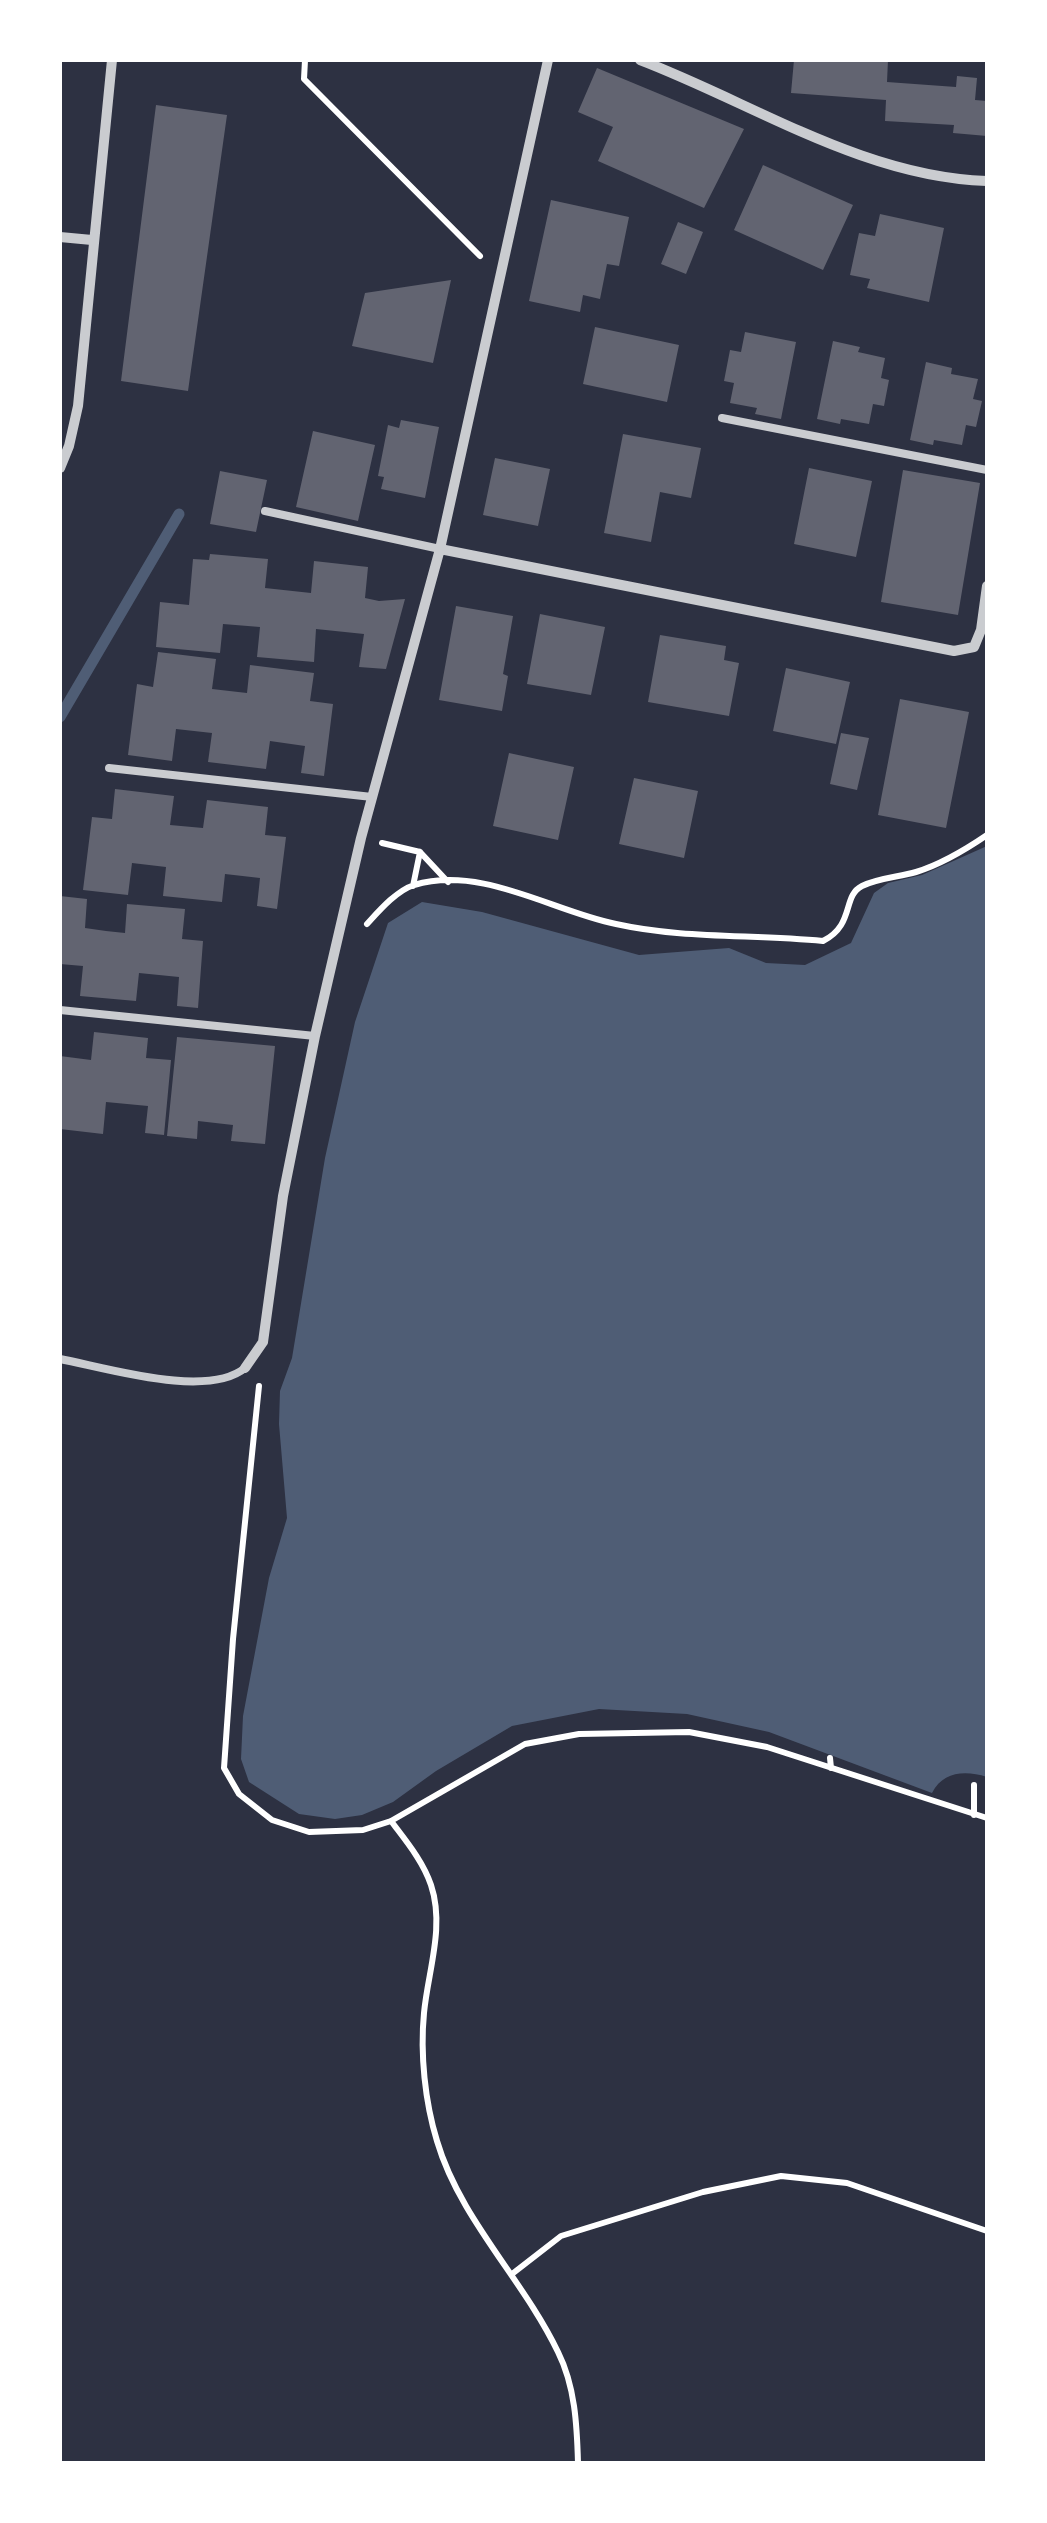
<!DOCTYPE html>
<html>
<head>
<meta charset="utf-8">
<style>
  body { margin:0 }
  #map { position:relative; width:1047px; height:2523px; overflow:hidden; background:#2d3142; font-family:Manrope,sans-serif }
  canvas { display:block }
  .frame { position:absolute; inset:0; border:62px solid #fff; pointer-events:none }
</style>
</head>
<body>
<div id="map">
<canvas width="1047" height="2523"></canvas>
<div class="frame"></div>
</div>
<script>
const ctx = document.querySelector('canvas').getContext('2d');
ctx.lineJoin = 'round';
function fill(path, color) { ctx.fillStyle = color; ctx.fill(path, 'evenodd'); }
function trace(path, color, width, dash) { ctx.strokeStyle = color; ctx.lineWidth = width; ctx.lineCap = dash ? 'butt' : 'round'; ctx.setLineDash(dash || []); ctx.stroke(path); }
const water = new Path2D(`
  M987,846V1777C964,1770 943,1772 932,1793L769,1732L687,1714L599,1709L512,1726L436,1771L393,1802L362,1815L335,1819L299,1814L249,1782L241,1759L243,1716L269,1578L287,1518L279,1424L280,1391L292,1358L325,1158L355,1022L388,923L422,902L482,912L639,955L729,948L766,963L805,965L851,943L874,893L888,883L922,875Z`);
const stream = new Path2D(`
  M60,717L179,514`);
const building = new Path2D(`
  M794,60H888L887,82L956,87L957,76L977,78L975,100L987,101V136L953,133L954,125L885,121L886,100L791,93Z
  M597,68L744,129L704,208L598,161L613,127L578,112Z
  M156,105L227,115L188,391L121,381Z
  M763,165L853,205L823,270L734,230Z
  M551,200L629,217L619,266L607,264L600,299L583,295L580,312L529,301Z
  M880,214L944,228L929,302L867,288L870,279L850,275L859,233L875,236Z
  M678,222L703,232L686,274L661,264Z
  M451,280L433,363L352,346L365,293Z
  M595,327L679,345L667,402L583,384Z
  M745,332L796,342L781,419L755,414L757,408L730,403L734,383L724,381L730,350L741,352Z
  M833,341L860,347L858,352L885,358L881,378L889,380L884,406L873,404L869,424L841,419L840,424L817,419Z
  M926,362L952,368L951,374L978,379L973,399L982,401L976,427L966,425L962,445L934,440L933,445L910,440Z
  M401,420L439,427L425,498L381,489L384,477L378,476L388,425L399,428Z
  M313,431L375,445L358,521L296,507Z
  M623,434L701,448L691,498L660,492L651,542L604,533Z
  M495,458L550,469L538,526L483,515Z
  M809,468L872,481L856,557L794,544Z
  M903,470L980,483L958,615L881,602Z
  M220,471L267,480L256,532L210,524Z
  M210,554L268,559L265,588L311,593L314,561L368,567L365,598L379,601L405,599L386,669L359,667L364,634L316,629L314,662L257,657L260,627L223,624L220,653L156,647L160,602L189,605L193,559L209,560Z
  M456,606L513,616L503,674L508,676L502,711L439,700Z
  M540,614L605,627L591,695L527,684Z
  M660,635L726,646L724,660L739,663L729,716L648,702Z
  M158,652L216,659L212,689L247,693L250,665L314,673L310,701L333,704L324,776L301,773L305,746L270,741L266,769L208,762L212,733L176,729L172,761L128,755L137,684L153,687Z
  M786,668L850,682L836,744L773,731Z
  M900,699L969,712L946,828L878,815Z
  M841,733L869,738L857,790L830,784Z
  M509,753L574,767L558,840L493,826Z
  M634,778L698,791L684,858L619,844Z
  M115,789L174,796L170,825L203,828L207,800L268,807L265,835L286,837L277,909L257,906L260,878L225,874L222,902L163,896L166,867L132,863L128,895L83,890L92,817L112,819Z
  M60,896L87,899L85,928L106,931L125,933L127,904L185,909L182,939L203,941L198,1008L177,1006L179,977L139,973L136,1001L80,996L83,966L60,964Z
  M94,1032L148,1038L146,1058L171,1060L164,1135L145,1133L148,1106L106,1102L103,1134L60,1129V1056L91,1060Z
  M177,1037L275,1046L265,1144L231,1141L233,1125L198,1121L197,1139L167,1136Z`);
const path = new Path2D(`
  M305,60L304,79L480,256
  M382,843L420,852
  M420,852L448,882
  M413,886L420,852
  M367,924C379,911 396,891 414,885C482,865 552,911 616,924C683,939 754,934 823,941C855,925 842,896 862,886C878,878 899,877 916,872C942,864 965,850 987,835
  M259,1386L233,1639L224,1768L239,1794L272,1820L309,1832L363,1830L391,1821L525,1744L579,1734L689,1732L767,1747L987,1818
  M830,1758L831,1768
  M974,1815V1785
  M391,1821C406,1841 423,1861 431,1885C445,1927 428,1971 424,2013C420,2054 425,2102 437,2141C460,2219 523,2279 558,2352C575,2386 577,2425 578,2463
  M512,2274L561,2236L703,2192L781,2176L847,2183L987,2231`);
const service = new Path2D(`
  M722,418L987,470
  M265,511L440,549
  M109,768L372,797
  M60,1010L315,1036
  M60,1359C107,1368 207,1399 245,1368`);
const minor = new Path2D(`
  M640,60C753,103 863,177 987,181
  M60,237L92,240
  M60,468L69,446L78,406L112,60
  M440,549L954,651L974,647L981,630L987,586
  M245,1368L263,1342L283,1196L315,1036L361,838L440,549L548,60`);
fill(water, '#4f5d75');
trace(stream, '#4f5d75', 11);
fill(building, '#626471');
trace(path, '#fff', 6);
trace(service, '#caccd0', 8);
trace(minor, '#caccd0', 10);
</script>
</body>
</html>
